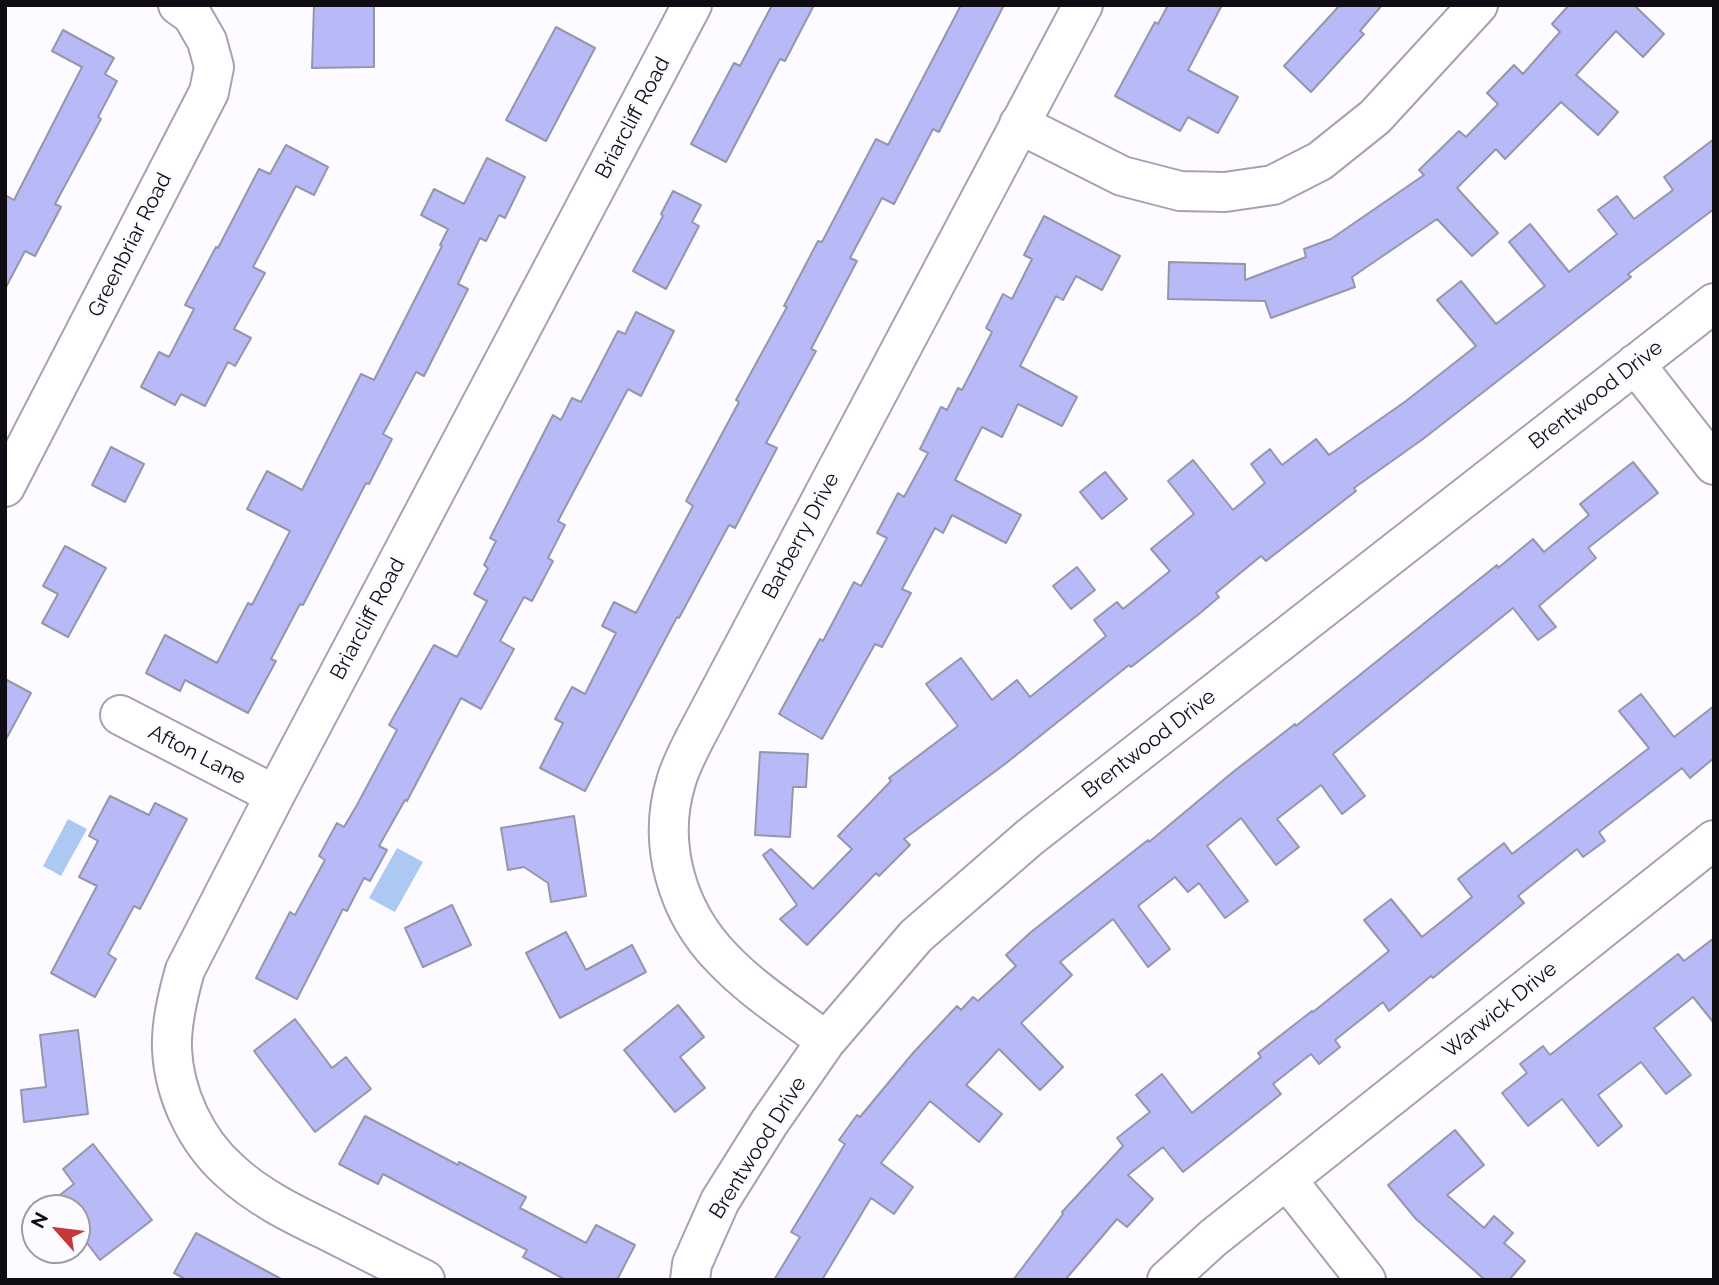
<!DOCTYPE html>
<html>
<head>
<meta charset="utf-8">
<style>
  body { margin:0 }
  #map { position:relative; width:1719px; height:1285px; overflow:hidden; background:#fdfbff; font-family:Raleway,sans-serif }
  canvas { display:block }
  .frame { position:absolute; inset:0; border:7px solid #0f0c13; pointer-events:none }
  .north { position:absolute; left:21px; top:1194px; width:70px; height:70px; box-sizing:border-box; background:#fdfbff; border:2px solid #9e9ba1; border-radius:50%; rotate:298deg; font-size:19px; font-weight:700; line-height:28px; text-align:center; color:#0f0c13 }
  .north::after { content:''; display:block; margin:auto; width:24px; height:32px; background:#c63737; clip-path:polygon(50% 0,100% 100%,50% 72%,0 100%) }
</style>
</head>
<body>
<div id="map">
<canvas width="1719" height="1285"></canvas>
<div class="frame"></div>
<div class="north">N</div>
</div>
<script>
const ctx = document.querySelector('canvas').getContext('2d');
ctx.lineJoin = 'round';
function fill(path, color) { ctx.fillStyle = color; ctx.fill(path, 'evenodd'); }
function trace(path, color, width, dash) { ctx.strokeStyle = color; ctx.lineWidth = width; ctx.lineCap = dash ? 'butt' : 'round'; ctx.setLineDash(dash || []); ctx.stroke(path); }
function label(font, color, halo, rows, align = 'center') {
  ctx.font = font + ' Raleway,sans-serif'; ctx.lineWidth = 5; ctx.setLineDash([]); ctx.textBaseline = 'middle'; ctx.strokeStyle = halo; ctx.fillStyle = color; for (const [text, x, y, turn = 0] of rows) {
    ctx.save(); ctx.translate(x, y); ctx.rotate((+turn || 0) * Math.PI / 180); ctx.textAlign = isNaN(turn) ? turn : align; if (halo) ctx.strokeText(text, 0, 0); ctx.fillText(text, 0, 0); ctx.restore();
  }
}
const water = new Path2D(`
  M68,819L87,829L61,876L43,866Z
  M397,848L423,862L395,912L369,898Z`);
const building = new Path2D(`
  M314,5H374V67L312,68Z
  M772,5H814L785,61L780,59L726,162L691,144L734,63L740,66Z
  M961,5H1004L939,132L933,129L894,204L882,198L850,258L857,261L811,349L816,351L766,443L777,448L735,528L729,525L679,618L677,617L585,791L540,768L563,723L555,719L572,687L585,694L616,633L602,626L614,602L636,613L693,506L686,501L739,402L736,400L787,307L784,306L818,241L822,242L876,139L888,145Z
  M1168,5H1222L1188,70L1238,97L1218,133L1188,117L1180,131L1115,96L1155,22L1158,24Z
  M1340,5H1382L1360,31L1364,34L1311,92L1284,66Z
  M1569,5H1634L1664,34L1643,57L1616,31L1576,75L1618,112L1598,135L1561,102L1505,159L1496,149L1457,188L1498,233L1472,256L1437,219L1352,277L1355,287L1271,318L1265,301L1168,299L1169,262L1245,264V280L1306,257L1304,249L1331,239L1424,175L1419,170L1459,131L1466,137L1498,104L1487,93L1514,65L1523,74L1560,32L1552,24Z
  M556,27L595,48L546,141L506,120Z
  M63,30L114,58L105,74L117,81L98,117L101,119L55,204L61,207L35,256L25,251L5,289V195L14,200L82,67L52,51Z
  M1714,139V209L1628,274L1631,277L1423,439L1354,488L1356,491L1266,561L1261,556L1216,593L1219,597L1199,614L1131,667L1129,665L1005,764L904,839L910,845L879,876L876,873L807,945L780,919L797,905L763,855L771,849L813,889L852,849L838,836L891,781L889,778L958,726L926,684L961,658L992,700L1017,680L1030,697L1106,636L1094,620L1117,602L1123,609L1170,571L1151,549L1194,514L1168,481L1193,460L1233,510L1265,483L1251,464L1270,449L1282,465L1316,439L1329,455L1406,401L1476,346L1437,300L1461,281L1496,324L1545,286L1509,242L1530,224L1569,272L1617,234L1598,210L1617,196L1634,219L1673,190L1664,177Z
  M286,145L328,167L314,195L296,186L253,267L265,273L234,329L251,338L235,366L228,362L205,406L181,394L175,405L141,387L159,352L169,357L194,309L185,305L216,247L218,248L259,169L270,174Z
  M487,158L525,177L505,218L499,215L486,241L480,238L458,284L468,289L424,376L416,372L383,434L392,439L369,484L366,483L303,605L300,604L271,659L276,661L248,713L185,680L180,691L146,673L165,635L217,663L248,603L252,605L290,531L247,509L267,471L302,490L361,374L374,380L442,246L440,245L448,229L421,215L434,189L464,204Z
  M673,191L701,205L692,222L699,226L666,289L633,271L663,216L661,214Z
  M1044,216L1120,256L1102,290L1076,276L1063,300L1056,296L1020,366L1077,397L1062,426L1018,404L1002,437L982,427L955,480L1021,515L1006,543L952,515L943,533L935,528L902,589L911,593L882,647L875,644L822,739L779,714L820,639L823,641L854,582L861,586L887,538L877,533L898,493L904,497L928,453L920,449L941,407L947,410L958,388L962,390L992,332L986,328L1003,294L1012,299L1032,259L1024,255Z
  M636,312L674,331L641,396L628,389L558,521L565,525L548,558L553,561L532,601L524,597L500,641L514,649L481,709L461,698L407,801L405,800L379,846L387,850L370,881L364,878L347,911L343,909L297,999L256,978L290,912L295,915L325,860L319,856L337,823L344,827L357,805L397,730L389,725L434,645L457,657L487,601L474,594L488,568L484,565L496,541L490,538L553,415L561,420L572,398L581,402L618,331L625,334Z
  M111,447L144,464L125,502L92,485Z
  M1633,462L1658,493L1588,548L1596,558L1539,606L1556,627L1538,640L1513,608L1333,754L1365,796L1342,814L1321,785L1277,819L1299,847L1276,865L1241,818L1207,846L1248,901L1225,918L1199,883L1188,892L1175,877L1138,906L1170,949L1148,967L1113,919L1060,962L1072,975L1021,1023L1063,1067L1040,1090L999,1049L966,1085L1002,1114L979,1142L930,1101L881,1163L913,1187L894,1214L871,1198L822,1280H774L800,1237L791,1232L845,1144L839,1140L857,1115L860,1117L913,1053L957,1006L961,1010L973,997L978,1001L1016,966L1006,955L1031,932L1148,840L1149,842L1233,772L1295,724L1296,726L1497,565L1498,568L1533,539L1544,552L1589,515L1580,504Z
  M1105,472L1127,499L1102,519L1080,492Z
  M65,546L106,568L68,637L42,623L58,594L43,586Z
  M1077,567L1095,590L1071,609L1053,586Z
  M5,679L31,693L5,741Z
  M1641,694L1674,737L1714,706V758L1690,778L1682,768L1599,832L1605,841L1583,857L1577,849L1518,896L1524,903L1433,978L1431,976L1389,1011L1383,1002L1335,1040L1340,1047L1319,1064L1311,1054L1273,1084L1281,1094L1183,1172L1163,1147L1128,1175L1153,1199L1127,1227L1117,1219L1065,1280H1013L1063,1214L1062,1212L1123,1146L1117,1138L1150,1112L1136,1095L1162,1074L1192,1113L1261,1057L1258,1053L1312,1011L1313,1012L1389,951L1364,920L1391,899L1422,937L1472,897L1458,879L1504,843L1512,854L1649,748L1619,711Z
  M760,752L808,754L806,787H793L790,837L755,835Z
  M110,796L149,815L155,803L187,819L140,909L134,906L108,954L116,959L95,997L51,973L97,886L79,877L98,841L89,836Z
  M574,816L586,896L551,902L548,883L524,867L508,870L501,828Z
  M452,905L471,945L423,967L405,928Z
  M566,932L586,970L632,945L646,972L560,1018L526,953Z
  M1714,938V1023L1693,997L1654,1028L1691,1075L1666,1094L1641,1062L1598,1095L1622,1126L1598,1146L1562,1099L1528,1126L1502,1093L1527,1073L1520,1064L1543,1046L1550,1055L1678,954L1684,961Z
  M678,1005L704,1037L680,1057L705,1088L675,1112L624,1050Z
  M295,1019L332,1068L346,1057L371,1089L315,1132L254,1051Z
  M78,1030L88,1114L24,1122L21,1090L46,1087L40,1035Z
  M365,1116L458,1165L459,1162L526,1197L520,1208L586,1243L596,1225L635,1245L617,1280H566L523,1257L527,1250L383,1174L378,1184L339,1164Z
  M1455,1130L1484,1165L1447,1195L1484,1228L1494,1216L1513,1233L1504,1243L1525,1261L1509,1280H1485L1416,1219L1388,1185Z
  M93,1144L152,1220L100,1260L77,1230V1208H43L74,1184L63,1169Z
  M196,1233L283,1280H187L174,1273Z`);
const minor = new Path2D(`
  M1019,124L1122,176L1180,191L1225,192L1273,185L1320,161L1375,117L1478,5
  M1635,364L1714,465
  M5,487L209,92L214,67L207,41L192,15L178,5
  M120,715L275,795
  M826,1041C792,1015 752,990 722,958C677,912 657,844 676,782C680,767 688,752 695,738L1083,5
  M1287,1180L1366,1280
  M425,1280C393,1264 362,1248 330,1232C295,1215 259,1198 230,1171C196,1141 174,1094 172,1049C171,1023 178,995 185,970L275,795L692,5
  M690,1280L692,1264L720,1201L769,1123L826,1041L916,936L1030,837L1714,303
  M1167,1280L1213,1238L1714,840`);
const streetNames = [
  ["Briarcliff Road",633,118,-62],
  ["Greenbriar Road",130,245,-63],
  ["Brentwood Drive",1596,395,-38],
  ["Barberry Drive",801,536,-62],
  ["Briarcliff Road",368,619,-62],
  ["Brentwood Drive",1149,744,-38],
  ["Afton Lane",197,755,27],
  ["Warwick Drive",1500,1010,-39],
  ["Brentwood Drive",758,1148,-58]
];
fill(water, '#acc9f4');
fill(building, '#b7baf7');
trace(building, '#9596ac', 2);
trace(minor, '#a99fb3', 42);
trace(minor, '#fff', 38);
label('21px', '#0f0c13', '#fdfbff', streetNames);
</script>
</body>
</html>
